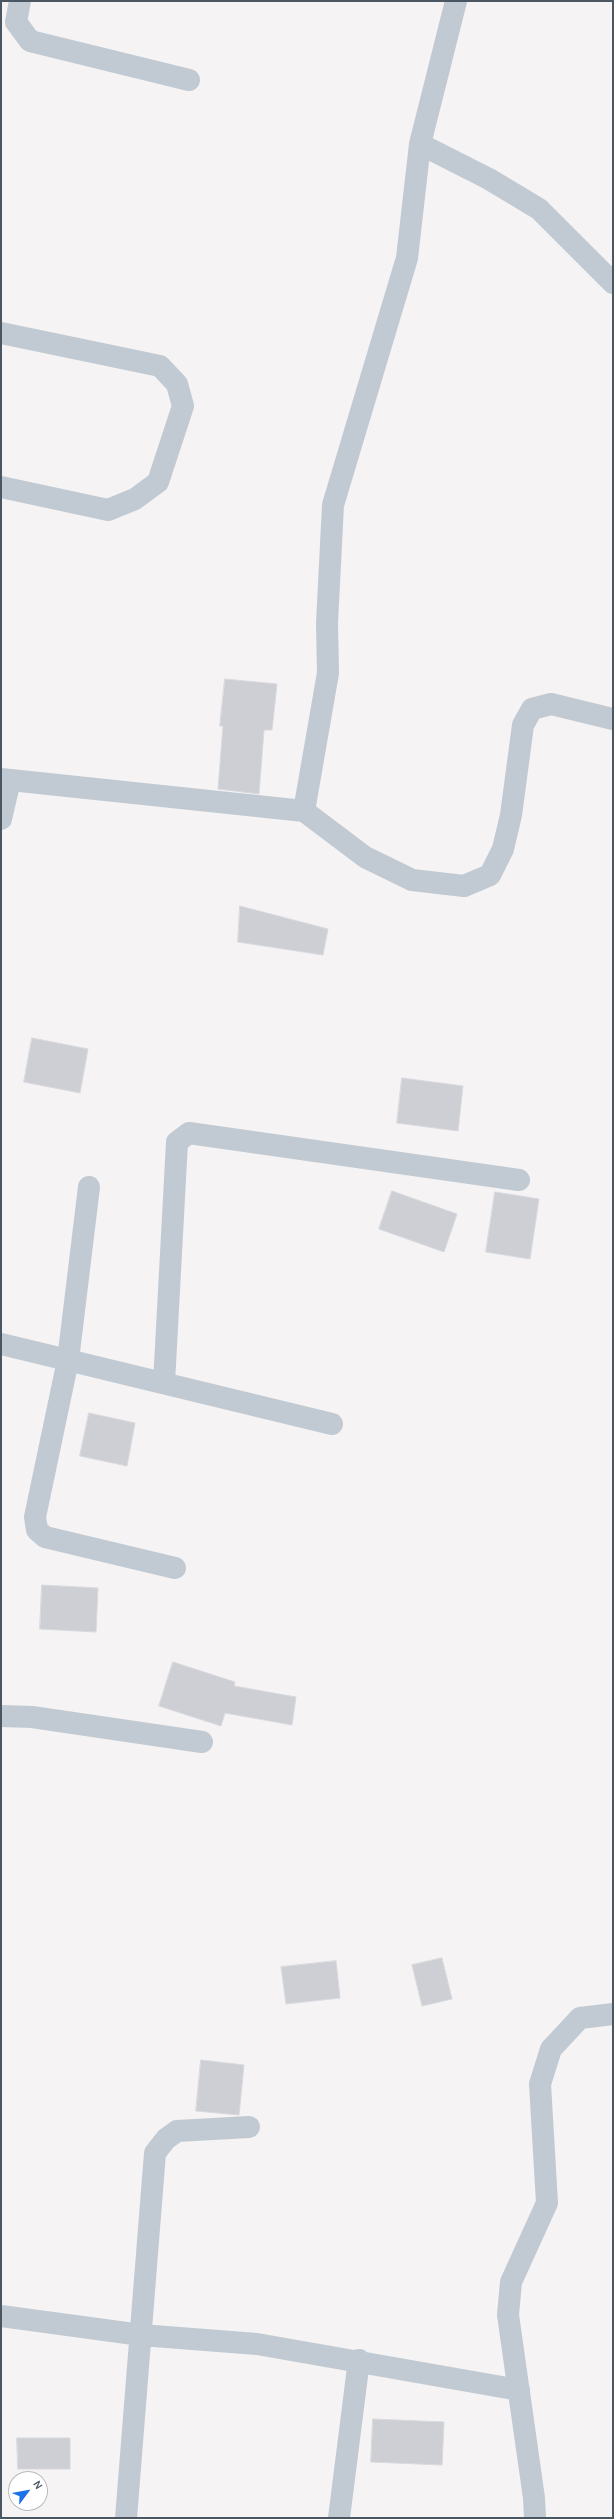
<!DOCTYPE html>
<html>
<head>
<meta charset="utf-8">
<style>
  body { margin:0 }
  #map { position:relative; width:614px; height:2519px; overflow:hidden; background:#f5f3f3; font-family:Karla,sans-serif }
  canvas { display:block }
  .frame { position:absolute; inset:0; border:2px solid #4a5661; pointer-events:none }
  .north { position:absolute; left:8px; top:2471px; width:40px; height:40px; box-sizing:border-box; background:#fff; border:1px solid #b7bbc0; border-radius:50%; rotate:58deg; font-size:11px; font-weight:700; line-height:16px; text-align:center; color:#4a5661 }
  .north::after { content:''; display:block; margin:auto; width:14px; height:18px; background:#1a73e8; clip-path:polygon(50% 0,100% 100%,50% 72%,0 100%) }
</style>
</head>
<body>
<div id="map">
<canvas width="614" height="2519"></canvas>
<div class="frame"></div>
<div class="north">N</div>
</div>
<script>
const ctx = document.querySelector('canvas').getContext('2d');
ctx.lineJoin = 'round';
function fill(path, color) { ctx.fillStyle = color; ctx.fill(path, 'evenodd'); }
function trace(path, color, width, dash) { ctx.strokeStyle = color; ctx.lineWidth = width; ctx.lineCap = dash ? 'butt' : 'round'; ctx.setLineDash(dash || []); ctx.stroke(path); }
const building = new Path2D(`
  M225,679L277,684L272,730H264L259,794L218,789L223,726H220Z
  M240,906L328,929L323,955L238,942Z
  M32,1038L88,1049L80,1093L24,1082Z
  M402,1078L463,1086L458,1131L397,1123Z
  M392,1191L457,1214L444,1252L379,1229Z
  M495,1192L539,1199L530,1259L486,1252Z
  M89,1413L135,1423L127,1466L80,1456Z
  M42,1585L98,1588L96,1632L40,1629Z
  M173,1662L235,1682L234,1686L296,1697L292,1725L225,1713L221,1726L159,1706Z
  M442,1958L452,1999L422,2006L412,1965Z
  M336,1961L340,1998L286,2004L281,1967Z
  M201,2060L244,2065L239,2115L196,2111Z
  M373,2419L444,2422L442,2465L371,2462Z
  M17,2438H70V2469H18Z`);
const minor = new Path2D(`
  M20,1L16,22L30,41L189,80
  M420,144L489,179L539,209L613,283
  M1,333L160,366L177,384L183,406L158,482L135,499L108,510L1,487
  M1,779L304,811L328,673L327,623L333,505L407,258L420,144L456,1
  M304,811L365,857L412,880L464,886L490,875L503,849L511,815L523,725L532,709L551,704L613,719
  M1,819L10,780
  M89,1187L68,1360L35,1517L37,1530L45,1537L175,1568
  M1,1344L332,1424
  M164,1383L177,1142L189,1133L519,1180
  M1,1716L32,1717L202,1742
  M1,2316L141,2335L257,2344L519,2390
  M126,2518L155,2153L166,2139L177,2131L249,2127
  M339,2518L359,2360
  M535,2518L534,2498L508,2315L511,2282L547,2203L540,2084L551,2049L580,2018L613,2014`);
fill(building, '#cdcfd5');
trace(building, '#d7d9de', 1);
trace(minor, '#c1cad2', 22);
</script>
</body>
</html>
